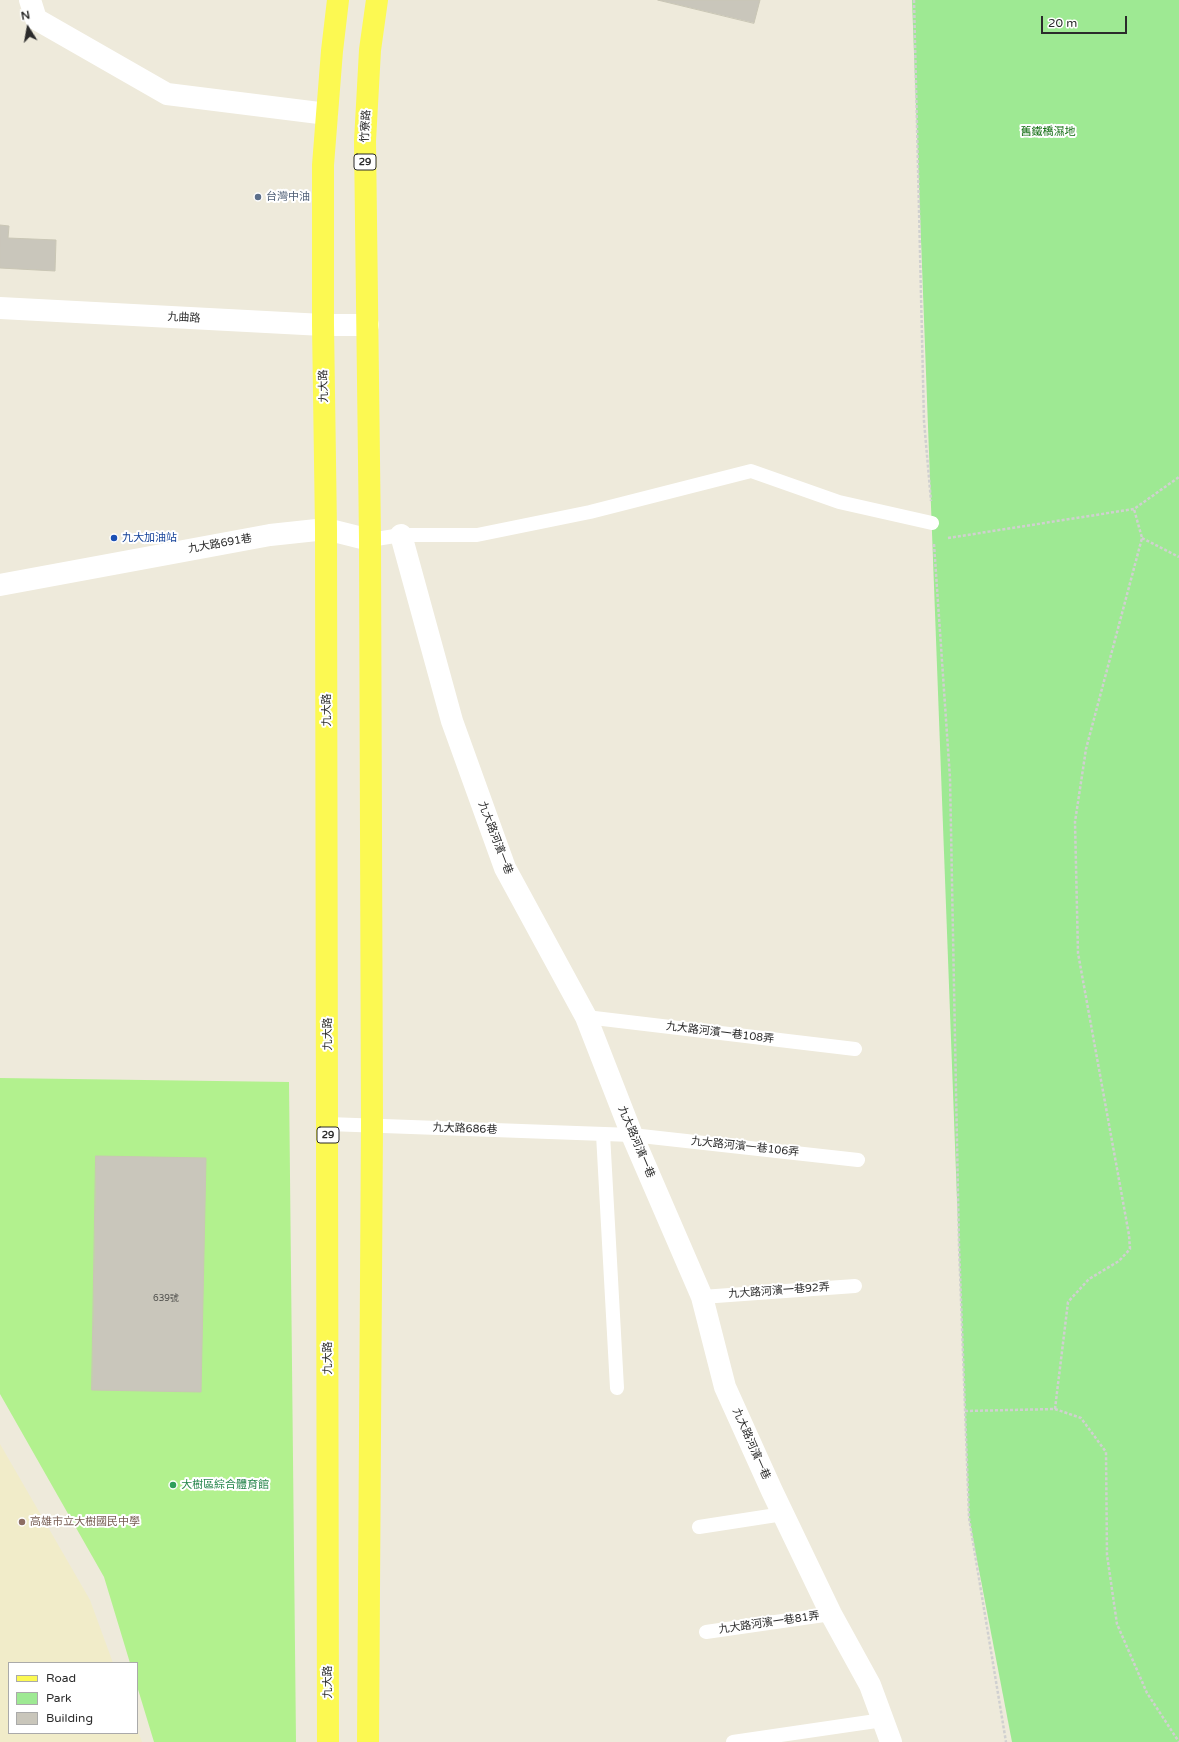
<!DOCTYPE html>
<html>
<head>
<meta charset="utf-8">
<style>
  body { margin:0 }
  #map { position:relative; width:1179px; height:1742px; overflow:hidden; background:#eeeadb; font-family:"Varela Round",sans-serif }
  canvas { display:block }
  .legend { position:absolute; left:8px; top:1662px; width:130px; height:72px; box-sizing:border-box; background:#fff; border:1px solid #aaa; margin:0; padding:5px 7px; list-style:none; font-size:12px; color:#2b2b2b }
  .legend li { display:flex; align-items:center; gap:8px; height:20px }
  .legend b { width:20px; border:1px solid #aaa }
  .north { position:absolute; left:8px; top:8px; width:40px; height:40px; -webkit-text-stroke:3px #fff; paint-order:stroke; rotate:349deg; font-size:11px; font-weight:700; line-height:16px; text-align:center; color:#2b2b2b }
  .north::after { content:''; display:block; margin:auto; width:14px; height:18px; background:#2b2b2b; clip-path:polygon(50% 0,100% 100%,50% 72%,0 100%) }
  .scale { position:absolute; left:1041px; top:16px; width:86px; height:18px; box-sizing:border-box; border:2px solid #2b2b2b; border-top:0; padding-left:5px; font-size:12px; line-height:14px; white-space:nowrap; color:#2b2b2b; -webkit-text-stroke:3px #fff; paint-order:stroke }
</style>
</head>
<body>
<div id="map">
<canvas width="1179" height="1742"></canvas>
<ul class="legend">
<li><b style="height:5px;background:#fcf952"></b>Road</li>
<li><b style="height:11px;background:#9ee993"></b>Park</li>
<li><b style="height:11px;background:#c9c6bb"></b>Building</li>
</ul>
<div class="north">N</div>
<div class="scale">20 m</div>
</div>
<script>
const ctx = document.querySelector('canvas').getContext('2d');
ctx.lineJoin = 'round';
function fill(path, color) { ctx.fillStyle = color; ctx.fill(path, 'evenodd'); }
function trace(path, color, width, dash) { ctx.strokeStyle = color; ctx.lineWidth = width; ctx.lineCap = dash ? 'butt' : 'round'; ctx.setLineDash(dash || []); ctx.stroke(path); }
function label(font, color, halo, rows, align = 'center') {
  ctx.font = font + ' "Varela Round","Noto Sans TC",sans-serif'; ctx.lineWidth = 4; ctx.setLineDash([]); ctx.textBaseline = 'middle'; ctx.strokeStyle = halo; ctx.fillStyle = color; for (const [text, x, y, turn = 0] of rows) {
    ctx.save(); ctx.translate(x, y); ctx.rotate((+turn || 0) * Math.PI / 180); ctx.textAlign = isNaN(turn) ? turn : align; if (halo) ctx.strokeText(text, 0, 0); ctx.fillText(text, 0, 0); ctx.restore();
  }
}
const education = new Path2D(`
  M0,1444L90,1600L113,1663H9V1733H137V1729L142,1742H0Z`);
const green = new Path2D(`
  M912,0H1179V1742H1012L969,1518Z`);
const pitch = new Path2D(`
  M0,1078L289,1082L296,1742H154L137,1686V1663H130L104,1577L0,1394Z`);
const building = new Path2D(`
  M658,0H760L754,23Z
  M0,225L9,226L8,238L56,240L55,271L0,268Z
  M96,1156L206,1158L201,1392L92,1390Z`);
const path = new Path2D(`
  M914,0L924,421L931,501
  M948,538L1134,509L1179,477
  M1142,538L1179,557
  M934,544L950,778L959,1246L969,1518L1006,1742
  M1055,1409L1068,1302L1089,1279L1119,1261L1130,1249L1129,1235L1078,953L1075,822L1086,749L1142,538L1134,509
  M965,1411L1055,1409L1081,1418L1106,1452L1107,1555L1117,1624L1147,1693L1179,1742`);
const lane = new Path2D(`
  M370,540L401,535H477L590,512L751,471L839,502L932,523
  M586,1017L855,1049
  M328,1124L632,1135L858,1160
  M603,1134L617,1388
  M702,1297L855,1286
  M699,1527L783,1514
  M706,1632L831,1614
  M733,1742L883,1720`);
const street = new Path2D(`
  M30,0L36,19L167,94L327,114
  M401,535L452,721L505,868L586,1017L632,1135L702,1297L725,1387L772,1491L831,1614L870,1685L891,1742
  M0,585L270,535L326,529L370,540`);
const secondary = new Path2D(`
  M0,308L323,325H368`);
const primary = new Path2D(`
  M328,1742L326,529L323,325V165L332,51L338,0
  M368,1742L372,1125L370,540L365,141L370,50L377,0`);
const markers = [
  [258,197,4,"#5c6f8a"],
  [114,538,4,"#1a4fb4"],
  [173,1485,4,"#2e9e5b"],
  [22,1522,4,"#8d6e63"]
];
const numberNames = [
  ["639號",166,1299]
];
const shields = [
  [365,162,22],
  [328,1135,22]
];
const shieldNames = [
  ["29",365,162],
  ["29",328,1135]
];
const streetNames = [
  ["竹寮路",366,126,-87],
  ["九曲路",184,318,3],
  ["九大路",324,386,-91],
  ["九大路691巷",220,544,-10],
  ["九大路",327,710,-90],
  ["九大路河濱一巷",495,838,69],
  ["九大路河濱一巷108弄",720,1033,7],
  ["九大路",328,1034,-90],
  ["九大路686巷",465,1129,2],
  ["九大路河濱一巷",636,1142,67],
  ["九大路河濱一巷106弄",745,1147,6],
  ["九大路河濱一巷92弄",779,1291,-4],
  ["九大路",328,1358,-90],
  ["九大路河濱一巷",751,1444,66],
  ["九大路河濱一巷81弄",769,1623,-8],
  ["九大路",328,1682,-90]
];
const parkNames = [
  ["舊鐵橋濕地",1048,132]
];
const serviceNames = [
  ["台灣中油",266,197]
];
const transitNames = [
  ["九大加油站",122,538]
];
const leisureNames = [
  ["大樹區綜合體育館",181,1485]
];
const educationNames = [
  ["高雄市立大樹國民中學",30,1522]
];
fill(education, '#f1ecc9');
fill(green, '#9ee993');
fill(pitch, '#b2f18e');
fill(building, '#c9c6bb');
trace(building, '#c9c6b5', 1);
trace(path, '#d0d0d0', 2.5, [3, 2]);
trace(lane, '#fff', 14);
trace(street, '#fff', 22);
trace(secondary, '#fff', 22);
trace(primary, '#fcf952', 22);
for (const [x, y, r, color] of markers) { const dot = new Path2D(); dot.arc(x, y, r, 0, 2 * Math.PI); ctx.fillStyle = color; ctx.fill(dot); trace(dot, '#fff', 1.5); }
label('9px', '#52524f', null, numberNames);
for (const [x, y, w] of shields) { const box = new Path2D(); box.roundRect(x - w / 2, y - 8, w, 16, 3); ctx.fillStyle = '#fff'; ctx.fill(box); trace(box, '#2b2b2b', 1); }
label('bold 10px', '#2b2b2b', null, shieldNames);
label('11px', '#2b2b2b', '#fff', streetNames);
label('11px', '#146e14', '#fff', parkNames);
label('11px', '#4e5e75', '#fff', serviceNames, 'left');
label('11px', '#164399', '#fff', transitNames, 'left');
label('11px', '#27864d', '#fff', leisureNames, 'left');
label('11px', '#785e54', '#fff', educationNames, 'left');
</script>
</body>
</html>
